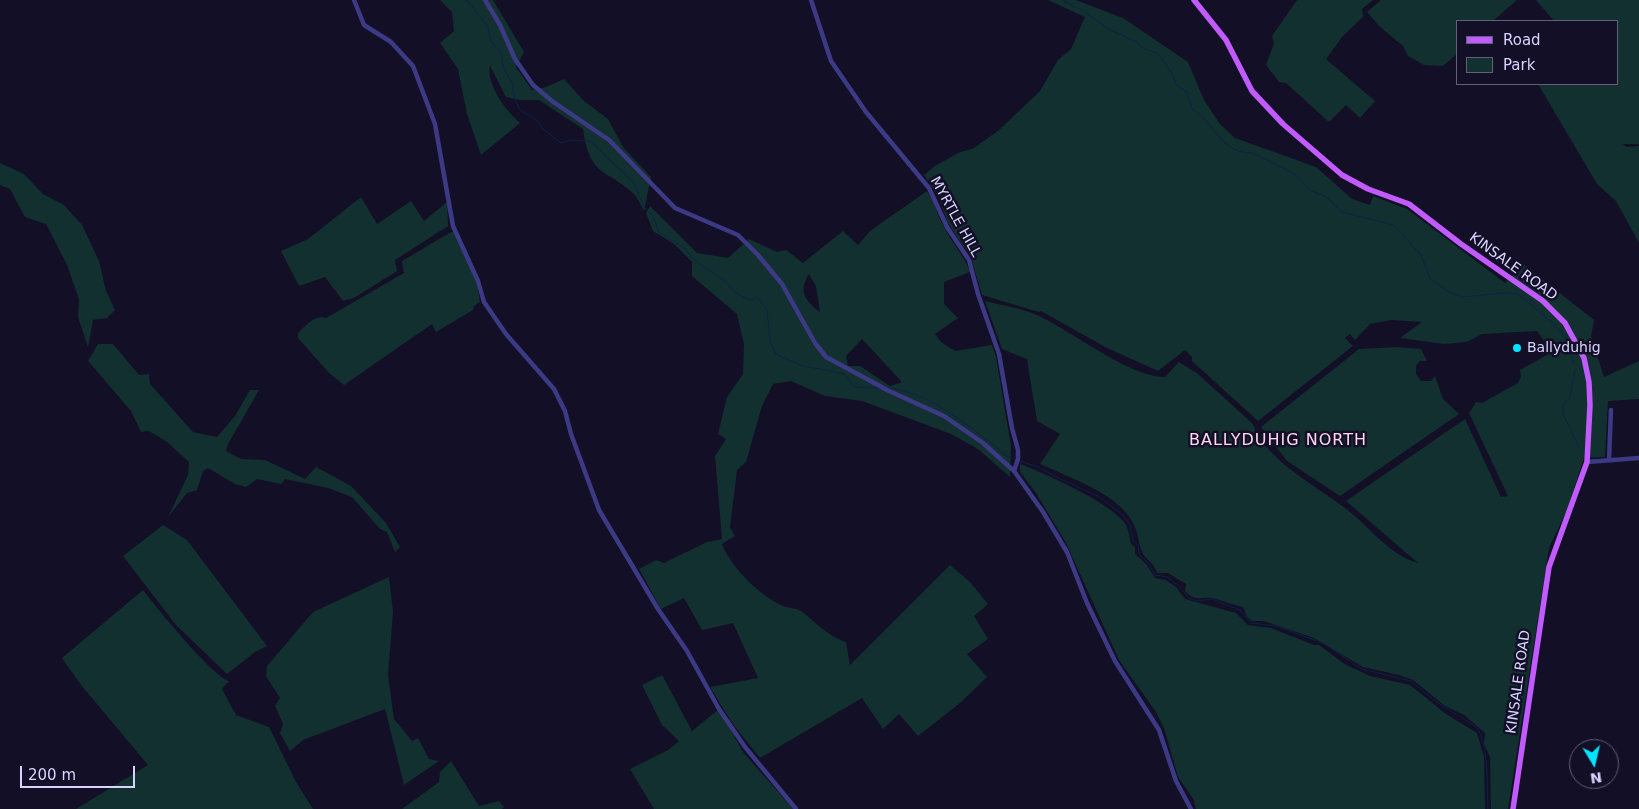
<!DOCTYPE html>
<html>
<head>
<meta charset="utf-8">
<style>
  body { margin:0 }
  #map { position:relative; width:1639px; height:809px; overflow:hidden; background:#130f26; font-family:"DejaVu Sans",sans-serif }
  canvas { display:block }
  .legend { position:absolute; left:1456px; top:20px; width:162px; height:65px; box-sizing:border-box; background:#130f26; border:1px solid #625e7d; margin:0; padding:6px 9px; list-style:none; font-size:15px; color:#d9d4ff }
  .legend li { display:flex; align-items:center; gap:10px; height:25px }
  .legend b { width:25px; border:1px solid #625e7d }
  .north { position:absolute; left:1569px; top:739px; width:50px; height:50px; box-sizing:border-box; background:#130f26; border:1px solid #625e7d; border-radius:50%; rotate:171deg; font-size:14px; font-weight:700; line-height:20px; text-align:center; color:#d9d4ff }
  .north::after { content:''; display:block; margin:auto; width:18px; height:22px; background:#00e5ff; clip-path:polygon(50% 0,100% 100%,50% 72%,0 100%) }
  .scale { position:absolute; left:20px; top:766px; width:115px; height:22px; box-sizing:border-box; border:2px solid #d9d4ff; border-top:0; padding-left:6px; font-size:15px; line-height:18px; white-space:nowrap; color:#d9d4ff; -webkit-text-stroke:4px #130f26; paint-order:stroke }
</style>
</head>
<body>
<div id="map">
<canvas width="1639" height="809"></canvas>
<ul class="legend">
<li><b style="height:6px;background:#c25bff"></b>Road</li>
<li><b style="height:14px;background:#12302f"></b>Park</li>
</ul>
<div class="north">N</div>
<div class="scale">200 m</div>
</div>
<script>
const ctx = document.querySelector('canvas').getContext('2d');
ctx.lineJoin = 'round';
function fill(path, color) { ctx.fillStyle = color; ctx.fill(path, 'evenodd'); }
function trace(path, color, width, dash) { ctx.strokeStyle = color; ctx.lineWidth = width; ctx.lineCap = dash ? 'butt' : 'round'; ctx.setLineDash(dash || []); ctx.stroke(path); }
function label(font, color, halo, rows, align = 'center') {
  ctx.font = font + ' "DejaVu Sans",sans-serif'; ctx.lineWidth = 5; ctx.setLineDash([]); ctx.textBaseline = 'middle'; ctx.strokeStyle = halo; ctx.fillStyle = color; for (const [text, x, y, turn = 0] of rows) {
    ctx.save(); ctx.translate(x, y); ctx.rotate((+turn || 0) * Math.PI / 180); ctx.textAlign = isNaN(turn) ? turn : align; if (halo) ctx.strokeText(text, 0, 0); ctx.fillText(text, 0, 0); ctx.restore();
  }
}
const green = new Path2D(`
  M440,0H493L524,52L516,67L532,90L546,87L564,79L584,101L608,119L623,147L651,177L644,211C641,206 638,198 634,194C605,167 590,178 583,129L539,100H520L506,97L490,66C486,84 506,111 520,123L481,155L467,114L458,69L440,43L454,31L452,12Z
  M1048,0H1076L1123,18L1188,62L1204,100L1220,124L1235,138L1316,167L1352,199L1370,205L1373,196L1407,209L1505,283L1523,264L1594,320L1591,336L1604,377L1639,361V399L1608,401L1605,457L1584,458L1567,510L1549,548L1508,809H1491L1490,757L1484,744L1485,733L1464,715L1445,706L1413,680L1399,675L1363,667L1314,638L1264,621H1252L1247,617L1243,607C1233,605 1224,601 1215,599C1201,595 1198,604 1185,591L1186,584L1168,573H1157C1153,561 1145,559 1142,552C1138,543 1138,531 1133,523C1119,494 1068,477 1040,464L1060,434L1037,421L1027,359L1002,349L985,301C1001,305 1021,308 1037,315C1071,330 1130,378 1165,377L1179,362L1198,374L1253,424C1264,459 1318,487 1345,508C1369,526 1389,555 1418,563L1346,501L1465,419L1501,497L1508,496L1469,413L1476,402L1482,403L1518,383L1521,377L1520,370L1552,352L1537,331L1482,334L1467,342L1444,344L1400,338L1422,322L1391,320L1370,324L1355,340L1350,334L1345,338L1353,346L1258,421L1192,361V357L1185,350L1158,371L1105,347L1041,311L1039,312L982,295L971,258L948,223L939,198L924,175L935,166L958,153L974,148L999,130L1040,91L1058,60L1071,49L1085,17Z
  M1297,0H1373L1362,9L1363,17L1343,36L1326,59L1375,101L1360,118L1346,105L1329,122L1286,83L1279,82L1266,65L1274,43L1272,36Z
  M1381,0H1517L1493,21H1458V53L1443,66L1424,65L1408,56L1403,46L1379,26L1367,12Z
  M1536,0H1639V144H1623L1626,147L1639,146V243L1616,201L1597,184L1538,84H1618V21H1554Z
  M0,163L24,174L43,194L64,205L82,225L99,261L106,291L115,310L107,318L93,320L88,347L78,317L79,299L67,265L46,224L25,217L10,189L0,185Z
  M927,191C935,203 937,215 944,227C952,243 964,255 970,272L944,282V304L958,318L935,334L941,342L955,351L992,345L996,357L1011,446L1010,477L978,449L951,434L862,401L825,396L791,381L773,384L762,406L746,462L737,470L730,527L735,536L722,544C730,566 761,597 783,606C789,608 796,608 801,611C816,622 827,636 846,642L850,665L950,565L970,582L988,604L974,616L988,639L967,654L987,677L960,703L918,736L899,714L883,729L862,698L760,758L732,723L710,687L758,678L733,623L702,630L684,598L661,609L639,569L656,560L664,563L707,542L722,539L715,456L726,439L718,434L727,397L743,374L744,344L737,314L692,276V262L674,244L653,231L646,213L650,206L697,253L728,258L749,239L777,252L786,250L803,263L843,231L858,245L870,231ZM809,274L816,286L820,312C805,301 798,291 809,274ZM862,339L902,382L890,386L860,366H848L846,356Z
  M361,197L377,224L411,201L424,221L447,202L448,226L395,260L397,271L354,298L343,301L325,277L299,286L281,251L308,239Z
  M451,232H454L477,283L480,302L474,306L473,310L436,332L432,324L344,385L329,373L298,338V333C305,326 315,314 326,318L404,273L402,261Z
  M98,344H113L139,375L149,374L150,384L193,432L217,437L235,416L250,390H259L228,444L226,451L241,459L265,460L305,479L316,467L351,486L386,523L400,547L395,552L387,532L380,529L352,497L328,488L285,479L281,484L257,479L246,487L235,484L208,468L203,471L197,490L187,493L168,517L188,475L189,462L167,442L149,431L141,432L131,411L88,361Z
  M1397,347L1421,349L1427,361H1420L1416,366V374L1421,381H1431L1435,376L1443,399L1459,414L1340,496L1287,461L1261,427L1359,349Z
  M1020,464C1046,474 1107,501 1124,522C1129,528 1129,536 1131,544L1135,547V554L1147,565L1155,578L1166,580L1176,587L1185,599L1236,613L1248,625L1271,628L1314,645H1319L1346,665L1370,676L1410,685L1446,714L1477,733L1484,757L1485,809H1196L1194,800L1178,777L1164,728L1156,712L1119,660L1066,543L1036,493L1020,472Z
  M163,525L187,540L267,646L255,652L227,674L176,625L123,556Z
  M389,577L393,612L388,675L394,719L412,741L418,738L429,759L439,761L404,785L385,709L303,740L290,751L280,733L283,724L275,706L280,698L266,676L267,666L313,612Z
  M143,590C156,607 212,676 229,681L222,689L236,715L269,727L296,782L313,809H76L148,765L81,685L62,658Z
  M662,675L692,731L719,709L743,752L793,809H654L630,769L668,750L679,741L662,725L642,685Z
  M451,761L479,806L499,801L504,807L502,809H402L439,782L440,772Z`);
const stream = new Path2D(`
  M467,0L488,27L490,40L502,54L503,67L513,84V93L519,109L539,122L542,128L561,143L571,140L590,141L634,183L644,207L653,216L659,233L683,247L697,262L725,281L736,293L749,300L758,298L767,309L770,341L776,354L800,365L844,374L855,387L880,388
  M1062,0L1082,10L1110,30L1137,42L1144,49L1157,53L1172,73L1176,85L1187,92L1192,109C1214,122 1222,155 1253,153L1295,174L1310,190L1328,198L1342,212L1394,225L1421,255L1430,278L1449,292L1462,297L1503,293L1518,294L1554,324L1565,337L1574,363
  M1575,370L1570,397L1563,405V414L1579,447
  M886,388C924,388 977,431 1005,455L1016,460
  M1020,461L1038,467L1056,477L1098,496L1124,516L1130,525L1133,541L1138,545L1139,554L1149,564L1155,575L1167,577L1179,586L1189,598L1198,601L1211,599L1235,608L1240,610L1251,623L1276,626L1323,643L1362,669L1411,681L1435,701L1476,727C1489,742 1487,788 1488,809`);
const minor = new Path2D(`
  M354,0L364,25L391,42L413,66L435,124L453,226L478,281L484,302L506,334L554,389L565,411L571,434L599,510L658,609L687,651L719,709L745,747L796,809
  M485,0L500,25L515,59L533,85L552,101L609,140L675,208L738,235L758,255L782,284L815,343L826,357L889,391L944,416L983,443L1014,471L1043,512L1067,552L1087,603L1115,661L1159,730L1176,781L1191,809
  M811,0L831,61L866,112L929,188L947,227L969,260L978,294L999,354L1012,428L1018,450V459L1014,471
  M1609,460L1611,410
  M1587,462L1639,458`);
const major = new Path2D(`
  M1194,0L1226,40L1252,91L1283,124L1342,175L1368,189L1409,204L1461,244L1543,301L1565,323L1584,358L1589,382L1590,405L1587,462L1549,567L1513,809`);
const markers = [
  [1517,348,5,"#00e5ff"]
];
const streetNames = [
  ["MYRTLE HILL",955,217,61],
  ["KINSALE ROAD",1513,267,36],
  ["KINSALE ROAD",1519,682,-82]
];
const poiNames = [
  ["Ballyduhig",1527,348]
];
const quarterNames = [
  ["BALLYDUHIG NORTH",1278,441]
];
fill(green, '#12302f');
trace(stream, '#0c2248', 1);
trace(minor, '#3d3a85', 4.5);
trace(major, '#c25bff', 5.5);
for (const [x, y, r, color] of markers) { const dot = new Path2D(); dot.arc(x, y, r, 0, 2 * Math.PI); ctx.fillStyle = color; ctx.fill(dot); trace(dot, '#130f26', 2); }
label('14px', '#d9d4ff', '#130f26', streetNames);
label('14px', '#d9d4ff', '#130f26', poiNames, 'left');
ctx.letterSpacing = '1px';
label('16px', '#ffd6f0', '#130f26', quarterNames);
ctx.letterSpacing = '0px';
</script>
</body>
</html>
